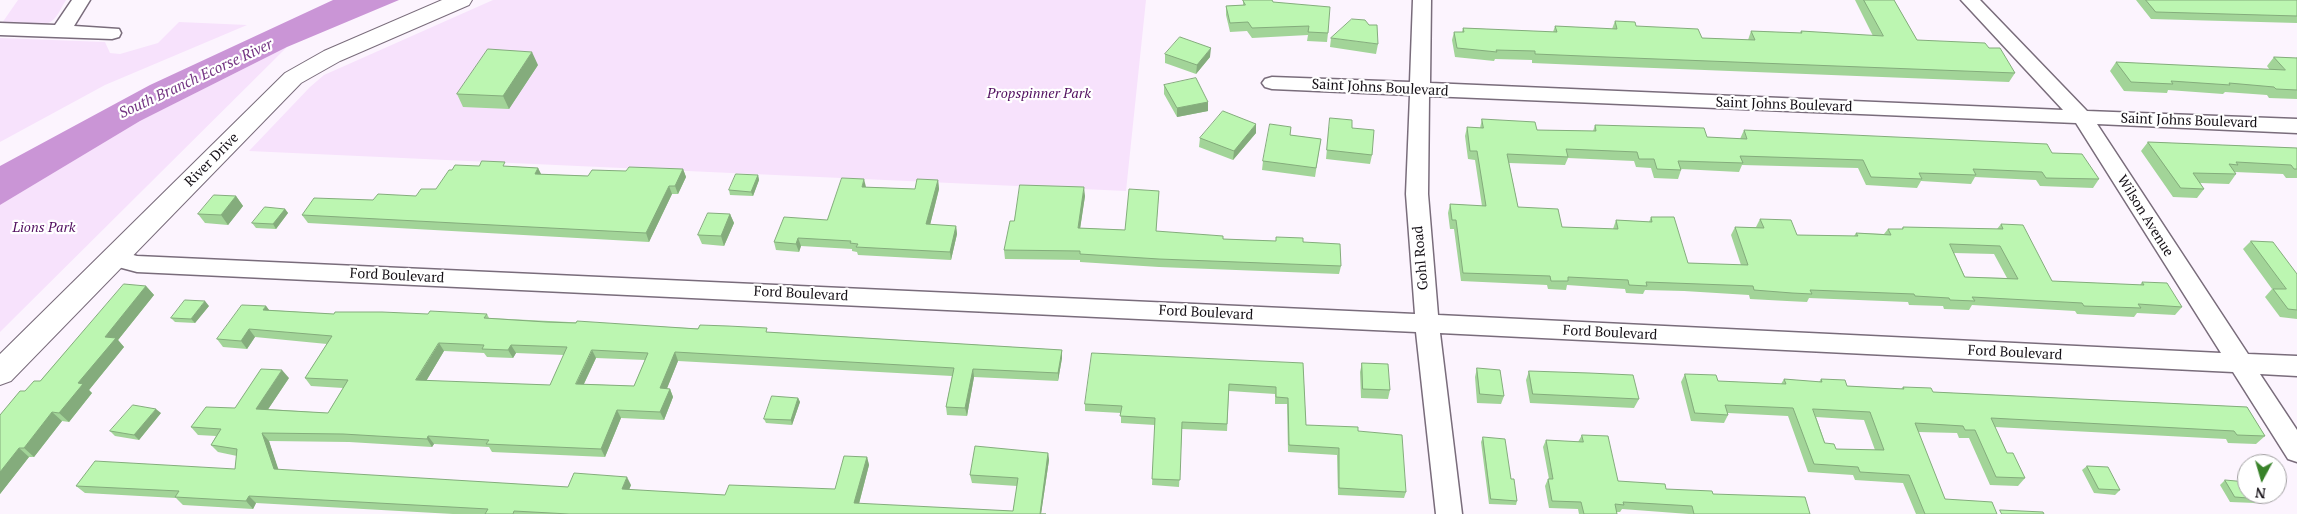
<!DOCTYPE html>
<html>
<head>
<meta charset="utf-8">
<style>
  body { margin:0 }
  #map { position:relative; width:2297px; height:514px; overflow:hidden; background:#fcf4fe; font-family:"PT Serif",serif }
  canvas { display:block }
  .north { position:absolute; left:2237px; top:454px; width:50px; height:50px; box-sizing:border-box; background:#fff; border:1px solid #a19fa1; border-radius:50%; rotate:186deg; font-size:14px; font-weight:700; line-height:20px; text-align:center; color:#140f15 }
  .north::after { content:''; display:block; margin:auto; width:18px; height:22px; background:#388229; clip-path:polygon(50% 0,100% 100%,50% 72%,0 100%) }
</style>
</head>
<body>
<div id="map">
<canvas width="2297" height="514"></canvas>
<div class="north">N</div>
</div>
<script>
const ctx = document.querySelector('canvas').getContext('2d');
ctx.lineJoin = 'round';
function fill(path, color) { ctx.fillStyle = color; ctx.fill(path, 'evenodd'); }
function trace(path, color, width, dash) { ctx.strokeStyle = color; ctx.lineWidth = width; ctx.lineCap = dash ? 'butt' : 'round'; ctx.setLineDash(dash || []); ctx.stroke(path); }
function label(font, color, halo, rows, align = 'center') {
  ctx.font = font + ' "PT Serif",serif'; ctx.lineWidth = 4.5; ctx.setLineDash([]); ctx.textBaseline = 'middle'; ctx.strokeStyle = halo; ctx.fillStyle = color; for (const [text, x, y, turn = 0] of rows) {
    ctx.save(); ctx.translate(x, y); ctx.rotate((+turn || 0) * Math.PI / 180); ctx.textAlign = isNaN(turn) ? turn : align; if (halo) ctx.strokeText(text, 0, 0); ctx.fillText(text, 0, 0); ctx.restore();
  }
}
const green = new Path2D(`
  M18,0H66C62,6 58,16 53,20C42,30 15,24 2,23Z
  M493,0H1146L1126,191L249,151L310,87L324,75Z
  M179,22L247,25L105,85L0,142V38L105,42L110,53L120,54L158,43Z
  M287,47L0,332V205L140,121Z`);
const water = new Path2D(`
  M333,0H399L287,47L140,121L0,205V166L150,85Z`);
const minor = new Path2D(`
  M72,0H90L74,26L119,29L121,33L119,37L112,39L0,35V23L55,25Z
  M1413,0H1431L1430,83L2063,110L1961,0H1980L2087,111L2297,119V133L2097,124L2248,354L2297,356V376L2260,374L2297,430V462L2288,459L2233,372L1440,333L1462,514H1436L1416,332L137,272L107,264L104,258L107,252L115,250L137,256L1415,314L1406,194L1410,95L1272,89L1265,87L1262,83L1265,79L1272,77L1410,82ZM1429,96L2076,123L2221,353L1438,315L1428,194Z`);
const tertiary = new Path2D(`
  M442,0H472L469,5L340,61L301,83L11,381L0,385V354L285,73L324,51Z`);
const wall = new Path2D(`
  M1243,0L1273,2L1328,33L1327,42L1307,41L1308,35L1252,38L1247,31L1230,32L1226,15V6L1243,5Z
  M1855,0H1894L1917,40L1989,48L2015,73L2009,82L1603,66L1532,63V60L1495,59L1494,61L1455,57L1452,40L1454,32H1462L1463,28L1553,32L1555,26L1612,29L1615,21L1636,26L1702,38L1748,40L1751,31L1800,33L1801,31L1873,36Z
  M2136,0H2297V23L2151,19Z
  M1331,38L1378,44L1376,54L1330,47Z
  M1165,54L1210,57L1196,74L1165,63Z
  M2274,57L2296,58L2297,57V99L2269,98L2267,95L2225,92L2223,94L2168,90L2167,93L2124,91L2110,71L2116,62L2270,70L2267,66Z
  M538,65L509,109L463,107L457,94Z
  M1164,85L1208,102V111L1177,117L1164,94Z
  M1482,119L1537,130L1593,131L1595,125L1707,137L1740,139L1744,130L2052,153L2099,179L2093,188L2040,186L2036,180L1975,177L1971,184L1921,181L1917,188L1866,185L1858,168L1742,165L1739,172L1681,169V170L1678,179L1654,178L1651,168L1636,167L1634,161L1568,158L1565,165L1509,163L1518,207L1562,227L1613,229L1616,220L1649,222L1651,217L1688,263L1741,265L1731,235L1735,227H1756L1760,219L1797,235L1854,236L1856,233L1884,234L1888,229H1902L1903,227L1997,229L2001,224L2052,281L2140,285L2142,282L2182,307L2175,315L2137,313L2134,317L2077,314L2075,311L1972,305L1969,310L1944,309L1943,306L1909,305L1908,302L1809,298L1807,302L1787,301L1750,299L1749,295L1684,291L1645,290L1643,294L1626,293L1625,289L1567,285L1566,290L1548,289L1547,285L1461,281L1454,229H1450L1448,213L1450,204L1482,206L1475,160L1468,159L1465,136L1467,127L1480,128ZM1954,253L1994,254L2007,278L1965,277Z
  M1291,127L1290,135L1321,139L1315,177L1262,170L1263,161Z
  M1329,127L1352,128L1372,155L1370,164L1326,159Z
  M1256,133L1233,160L1199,147L1200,138Z
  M2148,142L2297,148V178H2286L2283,174L2235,172L2236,174L2229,184L2200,183L2204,189L2197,198L2173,197L2141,151Z
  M479,166H507L538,168L541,174L588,176L626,171L683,169L686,177L678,194H672L649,242L308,223L302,215L373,200L416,196L436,189Z
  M758,175L759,180L753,196L730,195L729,190Z
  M938,180L939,189L930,225L956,226L957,234L951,260L858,255L857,252L852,251V249L801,246L799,252L776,250L774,242L827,220L866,187L915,189Z
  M1159,191L1156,231L1223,239L1276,241V237L1303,242L1341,266L1339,274L1159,267L1080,262V260L1005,259L1004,250L1014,221L1085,196L1080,228L1125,230Z
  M236,196L243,206L228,225L205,223L198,214Z
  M285,209L288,213L276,229L256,228L252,223Z
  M730,214L734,223L724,246L702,244L698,235Z
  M2251,241L2297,274V319L2280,317L2265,297L2272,289L2243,249Z
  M146,286L154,295L118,340L124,347L89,390L92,393L69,422L62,421L34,457H29L0,494V415L40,381Z
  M209,306L195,323L175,322L171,318Z
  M266,306L269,310L334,314H487L489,318L768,332L1062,350V358L1058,381L974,377L967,416L947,415L946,407L952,376L678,361L667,388L670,389L673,397L664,420L621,418L605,457L492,452L489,447L434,444L432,447L349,442L269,441L278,470L568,487L631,485L629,490L725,495L835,489L867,457L869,465L859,504L1013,511L1017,486L972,483L970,475L1048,453L1049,460L1041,514H1046H453L256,503L253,509L183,505L176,498L85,493L76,486L235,469L237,456L218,452L211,445L216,436L198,435L191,427L235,408L289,378L268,409L328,413L343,388L311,386L305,378L327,344L255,337L247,349L223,347L217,339ZM444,351L484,353L487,357L513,358L516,353L564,355L550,385L426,381ZM596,358L645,360L634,386L584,384Z
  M1303,363L1306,425L1358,431L1406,492L1404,498L1338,495L1337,455L1288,452L1287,404H1275V394L1229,391L1227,431L1182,429L1179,487L1152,485L1155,425L1121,423V413L1085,411V404Z
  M1362,363L1390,390L1388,399L1361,398L1360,372Z
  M1477,368L1504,396L1501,404L1477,403L1475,377Z
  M1529,371L1639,399L1634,408L1530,403L1526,380Z
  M1685,374L1718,381L1781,384L1784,379L1819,382L1821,379L1847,386L1901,389L1903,387L1933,392L2247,407L2265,436L2256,444L2228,443L2226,439L1995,427L2007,453L2025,478L2018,486L1990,485L1969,438H1959L1957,433L1918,432L1945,499L1997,514H1916L1903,483L1855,480L1853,475L1808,472L1788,416L1728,413V415L1724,423L1691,421L1681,382ZM1816,417L1864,420L1875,450L1836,449L1825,443Z
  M798,398L800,402L792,425L766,423L764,419Z
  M161,413L139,440L115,436L110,431Z
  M1582,435L1618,481L1666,489L1713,494L1810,514H1689L1622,509L1620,512H1617V514H1579L1578,509L1549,508L1545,486L1548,479H1549L1543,447L1546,440L1578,442Z
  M1483,437L1511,479L1517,501L1516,505L1489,504L1481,442Z
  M2087,466L2120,490L2115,495L2094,493L2082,470Z
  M2225,480L2260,499L2255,503L2230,502L2220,485Z`);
const shadedWall = new Path2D(`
  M1211,48L1210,57L1196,74L1197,65Z
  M532,52L538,65L509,109L503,96Z
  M1208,102V111L1177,117V108Z
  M1256,124V133L1233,160L1234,151Z
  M538,168L542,176L535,174Z
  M683,169L686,177L678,194L675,186Z
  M758,175L759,180L753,196L751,192Z
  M864,179L866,187H862Z
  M938,180L939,189L928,233L926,224Z
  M669,186L672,194L649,242L646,233Z
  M1084,187L1085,196L1079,236L1078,228Z
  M236,196L243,206L228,225L221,215Z
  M285,209L288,213L276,229L273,224Z
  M730,214L734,223L724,246L721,236Z
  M956,226L957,234L951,260L950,252Z
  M798,238L801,246L799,252L796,244Z
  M146,286L154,295L118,340L124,347L89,390L92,393L69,422L59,413L78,383L105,337Z
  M205,301L209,306L195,323L191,319Z
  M266,306L272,314L263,310Z
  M249,329L255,337L247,349L241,341Z
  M439,343L444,351L422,388L416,380Z
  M511,345L516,353L513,358L508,350Z
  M592,350L596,358L580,392L576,384Z
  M1062,350V358L1058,381V373Z
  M675,352L678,361L664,396L660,388Z
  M973,369L974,377L967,416L965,408Z
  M282,370L289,378L263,417L256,409Z
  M670,389L673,397L664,420L660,412Z
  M798,398L800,402L792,425L791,420Z
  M156,409L161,413L139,440L134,435Z
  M617,410L621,418L605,457L601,449Z
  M52,412L62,421L34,457L24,448Z
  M262,433L269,441L281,477L274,469Z
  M428,436L434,444L432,447L427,439Z
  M19,448L29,457L0,494V472Z
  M1048,453L1049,460L1041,514H1040Z
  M867,457L869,465L857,511L854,503Z
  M627,477L631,485L626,497L622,489Z
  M249,496L256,503L253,509L246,501Z`);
const building = new Path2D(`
  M1243,0H1272L1273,2L1330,7L1328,33L1308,32L1309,26L1252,28L1248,22L1230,23L1226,6L1245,5Z
  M1864,0H1894L1917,40L1985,43L1989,48H2000L2015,73L1606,57L1535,54V51L1496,50L1497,52L1457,48L1454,32H1464L1463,28L1557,32L1555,26L1617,29L1615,21L1635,22L1636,26L1698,29L1702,38L1755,40L1751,31L1802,33L1801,31L1883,36Z
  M2146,0H2297V16L2156,12Z
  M1352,19L1365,20L1369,25H1377L1378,44L1331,38Z
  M1180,37L1211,48L1197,65L1165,54Z
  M488,49L532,52L503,96L457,94Z
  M2274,57L2297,58V90L2276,89L2274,87L2229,83L2230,85L2171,81L2173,84L2131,82L2116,62L2285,70Z
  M1196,78L1208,102L1177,108L1164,85Z
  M1223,111L1256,124L1234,151L1200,138Z
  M1330,118L1352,120V128L1374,130L1372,155L1327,150Z
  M1482,119L1535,122L1537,130L1596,131L1595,125L1704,128L1707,137L1747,139L1744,130L2047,144L2052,153L2082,154L2099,179L2046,178L2042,172L1973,169L1976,175L1919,173L1922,179L1871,177L1863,160L1740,156L1743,163L1678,161L1681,170L1657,169L1654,159H1639L1637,152L1566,149L1568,157L1507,154L1518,207L1558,209L1562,227L1618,229L1616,220L1652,222L1651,217H1674L1688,263L1748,265L1735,227L1764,228L1760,219L1791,220L1797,235L1858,236L1856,233L1891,235L1888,229H1903V227L2003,229L2001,224L2023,225L2052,281L2144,285L2142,282L2167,283L2182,307L2138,304L2141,308L2084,306L2082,303L1972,297L1975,301L1950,300L1949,298L1915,296L1914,294L1810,290L1812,294L1792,293L1754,290L1753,286L1646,282L1647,286L1629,285L1628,280L1568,277V281H1551L1550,276L1463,273L1456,220H1452L1450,204L1486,206L1477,151H1470L1467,127L1483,128ZM1950,244L2000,246L2018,279L1965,277Z
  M1270,124L1291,127L1290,135L1321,139L1316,168L1263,161Z
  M2148,142L2297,148V169H2294L2291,165L2236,162L2238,165L2229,164L2236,174L2193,173L2204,189L2181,188Z
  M482,161L505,162L503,166L538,168L535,174L588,176L592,170L626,171L629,167L683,169L675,186H669L646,233L302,215L314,198L373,200L378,194L416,196L421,189H436L449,170H452L455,165L479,166Z
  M736,174L758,175L751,192L729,190Z
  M842,178L864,179L862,187L915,189L917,179L938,180L926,224L956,226L950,252L856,247L858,244L850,243L851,241L798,238L796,244L774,242L784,217L827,220Z
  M1020,185L1084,187L1078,228L1125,230L1129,189L1159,191L1156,231L1223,236V239L1276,241V237L1303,238V242L1340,244L1341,266L1159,259L1080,254V251L1004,250L1010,221H1014Z
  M214,195L236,196L221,215L198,214Z
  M265,207L285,209L273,224L252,223Z
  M708,213L730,214L721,236L698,235Z
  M2251,241L2273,242L2297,274V310L2288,309L2273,289H2286Z
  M124,284L146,286L105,337L116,338L78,383L83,384L59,413L52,412L24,448H19L0,472V415L20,391H25L34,381H40Z
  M185,300L205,301L191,319L171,318Z
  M242,305L266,306L263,310L334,314L335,312H382L428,314L430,311L487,314L484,318L546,322L576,323L577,321L698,329L700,325L728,326L767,328L766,332L1062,350L1058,373L973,369L965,408L946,407L954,368L675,352L660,388L670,389L660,412L617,410L601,449L486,444L489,440L428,436L427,439L343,434L262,433L274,469L568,487L574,473L627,477L622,489L725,495L729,485L835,489L844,456L867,457L854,503L1013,511L1018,478L970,475L975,446L1048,453L1040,514H1046H569L514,511L513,514H485L488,509L249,496L246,501L175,497L179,491L76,486L95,461L235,469L237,449L211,445L221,429L191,427L206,407L235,408L261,369L282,370L256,409L328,413L348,380L305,378L332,336L249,329L241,341L217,339ZM439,343L484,345L482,349L508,350L511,345L567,347L550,385L416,380ZM592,350L648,353L634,386L576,384Z
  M1092,353L1303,363L1306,425L1358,427V431L1402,435L1406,492L1339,488V448L1289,445L1288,398L1276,397V387L1229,384L1227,424L1182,422L1180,480L1152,479L1155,418L1120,416L1122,406L1085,404Z
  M1362,363L1388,364L1390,390L1363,389Z
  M1477,368L1500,370L1504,396L1480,394Z
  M1529,371L1589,373L1633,375L1639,399L1533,394Z
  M1685,374L1716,375L1718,381L1786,384L1784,379L1822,382L1821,379L1845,380L1847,386L1904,389L1903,387L1931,388L1933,392L2247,407L2265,436L2237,435L2234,431L1991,418L2007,453H2013L2025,478L1996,477L1975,430H1965L1963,426L1915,423L1945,499L1992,502L1997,514H1925L1909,475L1860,472L1858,467L1814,464L1793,408L1725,405L1728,415L1695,413ZM1813,409L1870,412L1884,450L1836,449L1834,444L1825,443Z
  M772,396L798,398L791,420L764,419Z
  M133,405L156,409L134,435L110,431Z
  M1582,435L1608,436L1618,481L1665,484L1666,489L1712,491L1713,494L1805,497L1810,514H1694L1692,506L1623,502L1624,505L1615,504L1617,514H1584L1581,502L1552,501L1548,479H1553L1546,440L1583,442Z
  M1483,437L1505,439L1511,479H1514L1517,501L1491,499Z
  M2087,466L2108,467L2120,490L2099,489Z
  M2225,480L2247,482V494H2258L2260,499L2235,497Z
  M2000,510L2043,512L2044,514H2002Z`);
const streetNames = [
  ["Saint Johns Boulevard",1380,88,3],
  ["Saint Johns Boulevard",1784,105,2],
  ["Saint Johns Boulevard",2189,121,2],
  ["River Drive",212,160,-45],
  ["Wilson Avenue",2145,216,58],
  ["Gohl Road",1421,258,-95],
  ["Ford Boulevard",397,276,3],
  ["Ford Boulevard",801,294,3],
  ["Ford Boulevard",1206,313,3],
  ["Ford Boulevard",1610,333,3],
  ["Ford Boulevard",2015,353,3]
];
const parkNames = [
  ["Propspinner Park",1039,94],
  ["Lions Park",44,228]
];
const waterNames = [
  ["South Branch Ecorse River",196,79,-25]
];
fill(green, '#f7e2fc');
fill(water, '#ca95d6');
trace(minor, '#796c7b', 3);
trace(tertiary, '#796c7b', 2);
fill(minor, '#fff');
fill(tertiary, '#fff');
fill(wall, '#a2d498');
fill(shadedWall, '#84ac7c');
fill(building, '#bcf6b1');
trace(building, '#84ac7c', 1);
label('14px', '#140f15', '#fff', streetNames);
label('italic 14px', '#510f5f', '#fff', parkNames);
label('italic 15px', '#743583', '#fff', waterNames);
</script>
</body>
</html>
